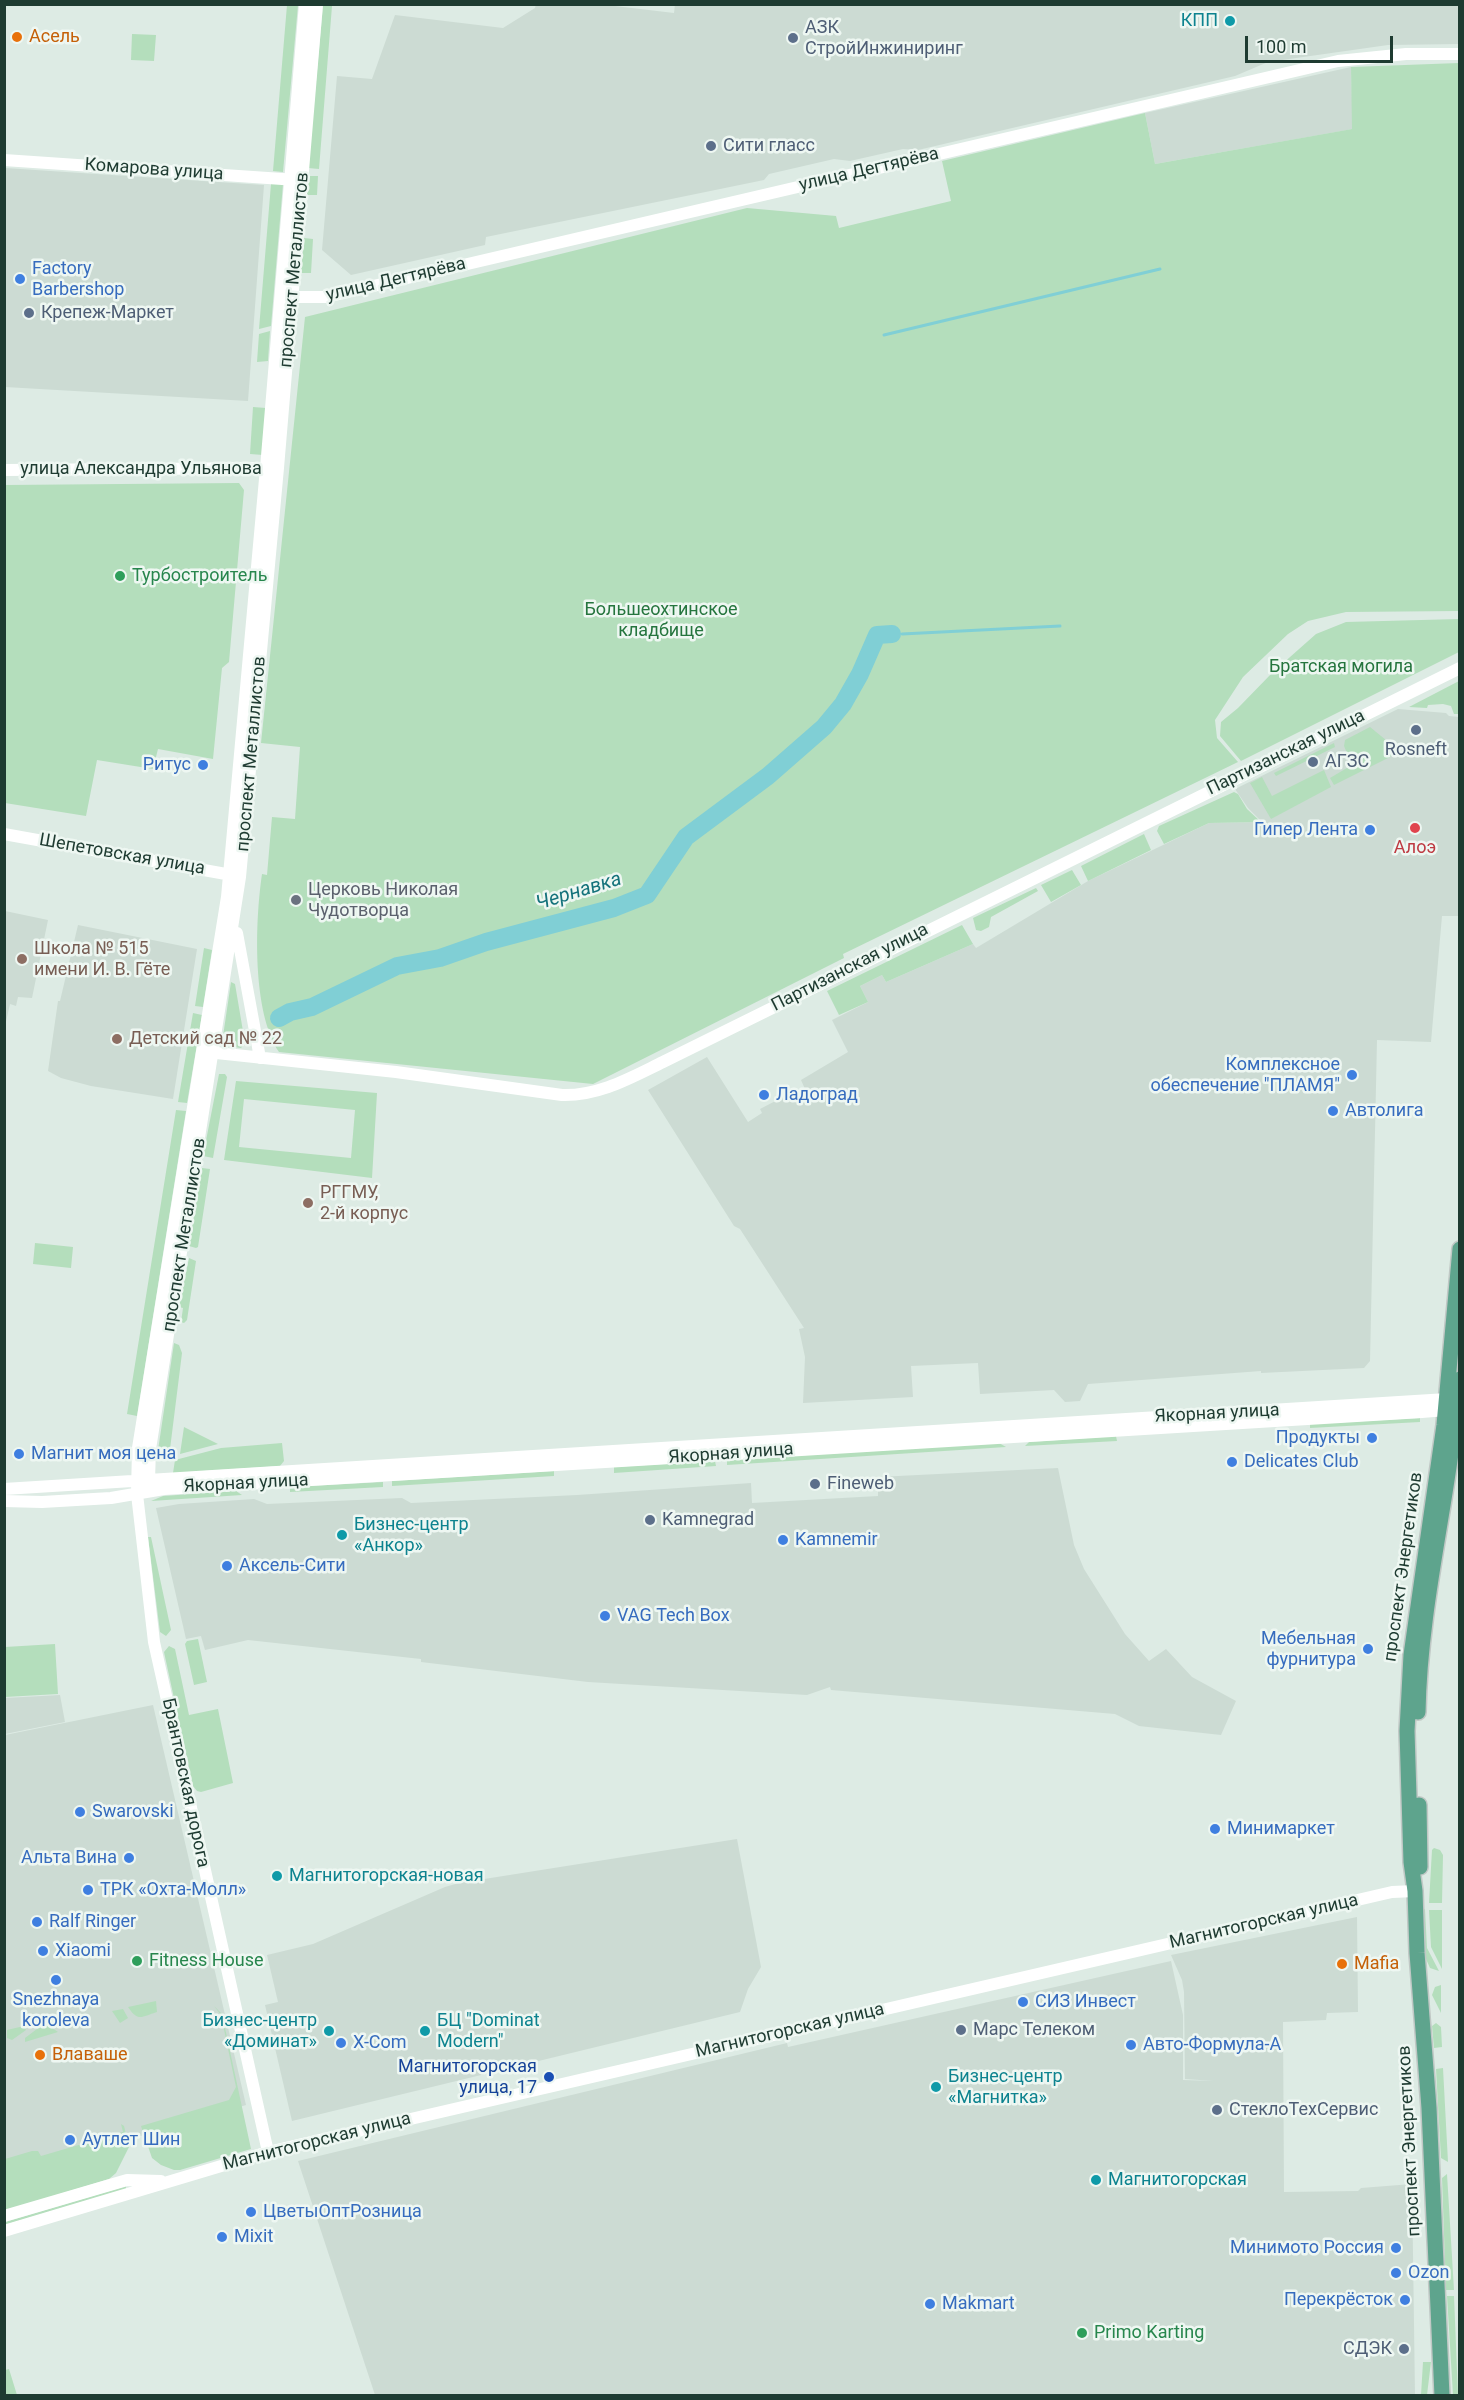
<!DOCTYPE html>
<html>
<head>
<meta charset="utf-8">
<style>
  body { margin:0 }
  #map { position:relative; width:1464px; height:2400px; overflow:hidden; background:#ddebe4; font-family:Roboto,sans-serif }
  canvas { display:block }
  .frame { position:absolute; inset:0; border:6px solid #1e3b31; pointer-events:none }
  .scale { position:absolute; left:1245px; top:36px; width:148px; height:27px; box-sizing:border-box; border:3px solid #1e3b31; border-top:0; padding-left:8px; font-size:18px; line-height:21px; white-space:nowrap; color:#1e3b31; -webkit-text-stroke:4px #eef7f2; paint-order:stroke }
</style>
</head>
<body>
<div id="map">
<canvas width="1464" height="2400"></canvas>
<div class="frame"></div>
<div class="scale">100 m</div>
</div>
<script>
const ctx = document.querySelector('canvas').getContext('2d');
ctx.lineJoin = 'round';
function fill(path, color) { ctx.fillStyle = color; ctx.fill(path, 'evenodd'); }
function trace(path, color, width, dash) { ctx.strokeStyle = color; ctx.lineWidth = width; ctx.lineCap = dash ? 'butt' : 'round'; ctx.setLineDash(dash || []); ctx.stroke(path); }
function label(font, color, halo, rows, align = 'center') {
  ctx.font = font + ' Roboto,sans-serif'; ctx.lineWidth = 5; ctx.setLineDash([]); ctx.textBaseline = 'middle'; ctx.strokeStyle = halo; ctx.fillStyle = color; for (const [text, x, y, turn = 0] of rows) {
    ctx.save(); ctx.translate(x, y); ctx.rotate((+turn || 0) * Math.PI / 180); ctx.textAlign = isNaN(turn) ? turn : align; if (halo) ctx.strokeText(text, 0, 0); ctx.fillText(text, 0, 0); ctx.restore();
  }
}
const built = new Path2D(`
  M536,4H598L674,13L675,4H1459L1460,44L1388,45L1268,62L1235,76L918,150L903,149L850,161L834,159L769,174L764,180L486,237L485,245L351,275L322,250L337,76L372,79L395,15L503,28L535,8Z
  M1351,67L1353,129L1155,164L1145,113Z
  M5,168L264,185L248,401L5,387Z
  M1398,709L1446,713L1449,716L1459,717V916H1442L1431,1042L1377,1040L1370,1361L1364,1368L1261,1373V1371L1088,1384L1080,1401L1065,1402L1054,1390L980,1394L978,1363L911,1366L913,1397L803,1403L805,1357L799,1329L804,1328L740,1229L734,1226L648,1090L707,1057L748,1122L762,1113L760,1109L785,1096L788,1099L805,1089L801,1080L848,1052L832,1020L868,1002L860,986L882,975L886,982L973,944L976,948L1088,881L1209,823L1262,822L1248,808L1235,789Z
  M5,911L48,920L32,998L18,997L16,1006L10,1004L5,1026Z
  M78,925L197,949L173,1099L91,1086L61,1078L48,1071L58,1001H60Z
  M1058,1468L1074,1545L1084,1569L1125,1634L1149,1661L1166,1649L1192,1677L1236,1701L1221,1735L1139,1726L1115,1714L831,1690L830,1687L807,1695L588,1682L421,1662V1659L248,1640L205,1650L201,1636L186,1639L156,1508L179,1504L254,1499L267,1504L402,1498L411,1503L577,1495L751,1483L752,1503L878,1496V1477Z
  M60,1695L65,1722L5,1734V1698Z
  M153,1705L246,2105L5,2176V1735Z
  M737,1839L761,1967L748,1989L740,2012L292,2121L265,2005L278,2002L267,1955L313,1944L445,1887L459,1883Z
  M1357,1917L1358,2012L1327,2013L1326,2020L1283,2022L1284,2192L1358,2191L1361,2188L1412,2184L1415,2395H375L298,2161L787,2043L788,2047L1171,1961L1183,2015V2080L1214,2081L1185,2079L1184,1992L1182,1980L1171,1955Z`);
const green = new Path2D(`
  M287,5H298L283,172L273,171Z
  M323,6H332L319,169L308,168Z
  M132,34L156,35L154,61L131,60Z
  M1459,63V611L1346,612L1308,621L1288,634L1243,677L1215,720L1217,738L1238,762L843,954L844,958L593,1084L279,1052C252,1011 255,922 262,874L267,875L272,817L295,819L300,747L261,743L305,317L747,208L836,216L839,228L951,201L942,161L1145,113L1155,164L1352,129L1351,67Z
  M308,176H318L317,195H306Z
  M271,184H283L271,326L259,329Z
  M304,238L313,239L311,273H301Z
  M270,331L268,361L257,362L259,334Z
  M253,407L266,408L263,455L250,454Z
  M239,483L244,490L229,662L222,668L213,759L158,749L153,769L97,760L86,816L5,803V485Z
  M1459,619V652L1241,761L1220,736L1221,722L1238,708L1272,673L1316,634L1346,622Z
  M1459,681V714H1454L1451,706L1443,704L1428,705L1427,708L1409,707Z
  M1370,727L1392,745L1393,753L1390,757L1334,785L1330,778L1352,765L1344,746L1345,740Z
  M1334,743L1335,747L1276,776L1274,773Z
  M1324,770L1331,787L1271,819L1250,783L1262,777L1272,796Z
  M1234,792L1238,794L1247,809L1261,822L1209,823L1164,844L1157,831L1159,826Z
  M1144,834L1151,850L1088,881L1081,866Z
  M1072,870L1081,885L1051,902L1041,885Z
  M1036,888L1038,891L991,917L989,927L981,931L976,930L973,918Z
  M962,925L973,944L886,982L882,975L860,986L868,1002L839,1015L827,991Z
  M204,948L212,950L203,1007L195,1006Z
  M231,982L235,984L245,1043L241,1048L226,1046L222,1043Z
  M193,1013L202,1015L187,1103L178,1102Z
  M219,1074H225L227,1077L213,1158L203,1156Z
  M236,1081L377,1093L372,1178L224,1160ZM244,1099L355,1110L351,1158L239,1147Z
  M176,1110L186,1111L137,1416L127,1414Z
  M202,1168L210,1169L198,1247L196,1248L189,1246Z
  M35,1243L73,1247L71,1268L33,1264Z
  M189,1258L196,1261L187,1320L184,1323L181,1322L183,1308L179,1307Z
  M174,1343L179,1345L182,1353L170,1449L167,1453L157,1457Z
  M1420,1418V1422L1310,1428V1424Z
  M184,1427L218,1444L180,1454Z
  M1116,1436L1117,1441L1025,1446L1029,1442Z
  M282,1443L284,1461L280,1466L173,1473L175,1460L221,1448Z
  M999,1443L1006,1447L727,1465V1460Z
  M715,1461L716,1466L614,1473V1467Z
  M554,1471V1476L392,1486V1481Z
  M383,1482V1487L290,1492V1487Z
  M236,1491L242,1495L151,1501L163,1496Z
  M148,1537H151L171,1630L166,1636L160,1632Z
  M198,1639L207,1682L194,1685L185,1644L187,1641Z
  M55,1644L58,1694L5,1697V1647Z
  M169,1646L175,1649L189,1715L218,1709L233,1783L201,1792L197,1791L193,1786L164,1652Z
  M1434,1848L1440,1850L1443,1855L1442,1903H1429L1432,1850Z
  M1425,1909L1427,1948L1439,1971L1430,1968L1426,1959L1423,1910Z
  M1429,1910H1442V1969L1431,1947Z
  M1441,1985V2013L1432,1995L1435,1987Z
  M156,2001L157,2012C141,2017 138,2022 128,2007Z
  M214,2006L222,2014L251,2149L180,2170H174L161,2165L152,2158L141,2126L229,2100L236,2087L221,2015Z
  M123,2009L128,2018L120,2023L112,2011Z
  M45,2023L58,2032L25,2042V2038Z
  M1436,2023L1441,2027L1442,2047L1434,2048L1432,2026Z
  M24,2026L26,2030L12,2040L7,2038V2030Z
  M1443,2068L1448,2162L1441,2158L1436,2069Z
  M121,2124L124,2126L129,2147L116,2173L109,2179L5,2211V2159L32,2151H38L41,2156L123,2132Z
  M1447,2174L1454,2290H1446L1442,2178Z
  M126,2186V2189L5,2225V2222Z
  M1447,2296H1454L1458,2395H1453Z
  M1423,2362H1431L1427,2395H1421Z
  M9,2369L17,2395H5V2370Z`);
const stream = new Path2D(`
  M884,335L1160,269
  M902,634L1060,626`);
const river = new Path2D(`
  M279,1018L290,1012L312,1007L397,966L440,958L486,942L614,908L647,895L686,837L768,776L824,727L843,704L860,674L877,635L892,634`);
const minor = new Path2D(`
  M4,160L297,180
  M285,297H326L1338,61L1406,54H1460
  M4,470L273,468
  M4,834L237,876
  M237,933L260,1058
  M207,1052L396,1072L562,1095C599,1096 630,1078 663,1062L1460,668
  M4,1489L1447,1399L1454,1402
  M137,1494L149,1480L150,1449L240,877L278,468L317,4
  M4,1501L42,1502L111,1498L164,1489L1422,1412L1446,1410L1453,1406
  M268,2152L154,1642L137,1494L138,1448L227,897L266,468L305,4
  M4,2216L127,2180L161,2181
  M4,2231L268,2152L1392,1892L1415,1891`);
const major = new Path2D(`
  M1418,1712C1420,1600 1451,1490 1460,1379
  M1419,1805L1420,1867
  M1442,2396L1429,2108L1417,1953L1415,1891L1411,1862L1407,1731L1411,1655L1444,1425L1460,1249`);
const markers = [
  [1230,21,6,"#0f9aa8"],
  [17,37,6,"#e8710a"],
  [793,38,6,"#5c6f8a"],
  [711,146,6,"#5c6f8a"],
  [20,279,6,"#3f7fe0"],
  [29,313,6,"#5c6f8a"],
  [120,576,6,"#2e9e5b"],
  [1416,730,6,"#5c6f8a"],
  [1313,762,6,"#5c6f8a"],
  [203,765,6,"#3f7fe0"],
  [1415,828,6,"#e0444e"],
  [1370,830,6,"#3f7fe0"],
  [296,900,6,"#6b7280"],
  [22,959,6,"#8d6e63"],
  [117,1039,6,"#8d6e63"],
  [1352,1075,6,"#3f7fe0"],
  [764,1095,6,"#3f7fe0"],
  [1333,1111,6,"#3f7fe0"],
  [308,1203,6,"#8d6e63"],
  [1372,1438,6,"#3f7fe0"],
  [19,1454,6,"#3f7fe0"],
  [1232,1462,6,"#3f7fe0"],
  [815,1484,6,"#5c6f8a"],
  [650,1520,6,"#5c6f8a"],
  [342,1535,6,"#0f9aa8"],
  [783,1540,6,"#3f7fe0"],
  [227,1566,6,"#3f7fe0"],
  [605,1616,6,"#3f7fe0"],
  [1368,1649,6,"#3f7fe0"],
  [80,1812,6,"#3f7fe0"],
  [1215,1829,6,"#3f7fe0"],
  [129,1858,6,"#3f7fe0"],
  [277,1876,6,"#0f9aa8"],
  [88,1890,6,"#3f7fe0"],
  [37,1922,6,"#3f7fe0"],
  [43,1951,6,"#3f7fe0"],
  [137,1961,6,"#2e9e5b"],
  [1342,1964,6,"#e8710a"],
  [56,1980,6,"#3f7fe0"],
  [1023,2002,6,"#3f7fe0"],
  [961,2030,6,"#5c6f8a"],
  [329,2031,6,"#0f9aa8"],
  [425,2031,6,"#0f9aa8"],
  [341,2043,6,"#3f7fe0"],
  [1131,2045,6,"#3f7fe0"],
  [40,2055,6,"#e8710a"],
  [549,2077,6,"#1a4fb4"],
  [936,2087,6,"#0f9aa8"],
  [1217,2110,6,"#5c6f8a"],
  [70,2140,6,"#3f7fe0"],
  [1096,2180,6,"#0f9aa8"],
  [251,2212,6,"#3f7fe0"],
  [222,2237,6,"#3f7fe0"],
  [1396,2248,6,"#3f7fe0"],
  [1396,2273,6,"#3f7fe0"],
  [1405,2300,6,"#3f7fe0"],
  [930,2304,6,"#3f7fe0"],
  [1082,2333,6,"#2e9e5b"],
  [1404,2349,6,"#5c6f8a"]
];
const cultureNames = [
  ["КПП",1218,21,"right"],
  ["Бизнес-центр",354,1525],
  ["«Анкор»",354,1546],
  ["Магнитогорская-новая",289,1876],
  ["Бизнес-центр",317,2021,"right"],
  ["«Доминат»",317,2042,"right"],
  ["БЦ \"Dominat",437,2021],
  ["Modern\"",437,2042],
  ["Бизнес-центр",948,2077],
  ["«Магнитка»",948,2098],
  ["Магнитогорская",1108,2180]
];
const serviceNames = [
  ["АЗК",805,28],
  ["СтройИнжиниринг",805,49],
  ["Сити гласс",723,146],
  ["Крепеж-Маркет",41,313],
  ["Rosneft",1416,750,"center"],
  ["АГЗС",1325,762],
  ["Fineweb",827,1484],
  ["Kamnegrad",662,1520],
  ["Марс Телеком",973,2030],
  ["СтеклоТехСервис",1229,2110],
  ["СДЭК",1392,2349,"right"]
];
const foodNames = [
  ["Асель",29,37],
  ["Mafia",1354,1964],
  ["Влаваше",52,2055]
];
const streetNames = [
  ["Комарова улица",154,170,4],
  ["улица Дегтярёва",869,170,-13],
  ["проспект Металлистов",295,270,-85],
  ["улица Дегтярёва",396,280,-13],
  ["улица Александра Ульянова",141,469],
  ["Партизанская улица",1286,753,-26],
  ["проспект Металлистов",252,754,-85],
  ["Шепетовская улица",122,855,10],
  ["Партизанская улица",850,968,-27],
  ["проспект Металлистов",185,1235,-81],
  ["Якорная улица",1217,1414,-3],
  ["Якорная улица",731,1454,-4],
  ["Якорная улица",246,1484,-3],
  ["проспект Энергетиков",1404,1567,-82],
  ["Брантовская дорога",185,1783,78],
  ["Магнитогорская улица",1264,1922,-13],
  ["Магнитогорская улица",790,2031,-13],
  ["проспект Энергетиков",1410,2141,-93],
  ["Магнитогорская улица",317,2142,-14]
];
const shopNames = [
  ["Factory",32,269],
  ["Barbershop",32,290],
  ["Ритус",191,765,"right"],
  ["Гипер Лента",1358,830,"right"],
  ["Комплексное",1340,1065,"right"],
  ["обеспечение \"ПЛАМЯ\"",1340,1086,"right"],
  ["Ладоград",776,1095],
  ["Автолига",1345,1111],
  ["Продукты",1360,1438,"right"],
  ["Магнит моя цена",31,1454],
  ["Delicates Club",1244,1462],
  ["Kamnemir",795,1540],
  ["Аксель-Сити",239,1566],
  ["VAG Tech Box",617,1616],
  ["Мебельная",1356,1639,"right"],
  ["фурнитура",1356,1660,"right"],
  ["Swarovski",92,1812],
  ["Минимаркет",1227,1829],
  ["Альта Вина",117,1858,"right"],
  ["ТРК «Охта-Молл»",100,1890],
  ["Ralf Ringer",49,1922],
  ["Xiaomi",55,1951],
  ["Snezhnaya",56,2000,"center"],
  ["koroleva",56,2021,"center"],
  ["СИЗ Инвест",1035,2002],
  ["X-Com",353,2043],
  ["Авто-Формула-А",1143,2045],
  ["Аутлет Шин",82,2140],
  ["ЦветыОптРозница",263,2212],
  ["Mixit",234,2237],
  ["Минимото Россия",1384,2248,"right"],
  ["Ozon",1408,2273],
  ["Перекрёсток",1393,2300,"right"],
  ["Makmart",942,2304]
];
const leisureNames = [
  ["Турбостроитель",132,576],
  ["Fitness House",149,1961],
  ["Primo Karting",1094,2333]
];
const parkNames = [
  ["Большеохтинское",661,610],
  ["кладбище",661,631],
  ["Братская могила",1341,667]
];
const healthNames = [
  ["Алоэ",1415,848]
];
const worshipNames = [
  ["Церковь Николая",308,890],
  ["Чудотворца",308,911]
];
const educationNames = [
  ["Школа № 515",34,949],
  ["имени И. В. Гёте",34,970],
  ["Детский сад № 22",129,1039],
  ["РГГМУ,",320,1193],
  ["2-й корпус",320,1214]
];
const transitNames = [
  ["Магнитогорская",537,2067],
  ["улица, 17",537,2088]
];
const waterNames = [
  ["Чернавка",579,892,-17]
];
fill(built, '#ccdbd3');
fill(green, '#b4debc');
trace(stream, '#80cfd5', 3);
trace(river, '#80cfd5', 18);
trace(major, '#c0c8c5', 18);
trace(minor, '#fff', 12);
trace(major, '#5ea48d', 15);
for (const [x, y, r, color] of markers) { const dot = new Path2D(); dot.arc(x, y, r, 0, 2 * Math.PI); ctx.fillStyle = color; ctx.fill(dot); trace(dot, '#eef7f2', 2); }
label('18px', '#0d838f', '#eef7f2', cultureNames, 'left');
label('18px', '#4e5e75', '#eef7f2', serviceNames, 'left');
label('18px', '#c56008', '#eef7f2', foodNames, 'left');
label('18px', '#1e3b31', '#eef7f2', streetNames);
label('18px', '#366cbe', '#eef7f2', shopNames, 'left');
label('18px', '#27864d', '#eef7f2', leisureNames, 'left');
label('18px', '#25753e', '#eef7f2', parkNames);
label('18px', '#be3a42', '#eef7f2', healthNames);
label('18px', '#5b616d', '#eef7f2', worshipNames, 'left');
label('18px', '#785e54', '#eef7f2', educationNames, 'left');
label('18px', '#164399', '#eef7f2', transitNames, 'right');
label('italic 20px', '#14727b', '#eef7f2', waterNames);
</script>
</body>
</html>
